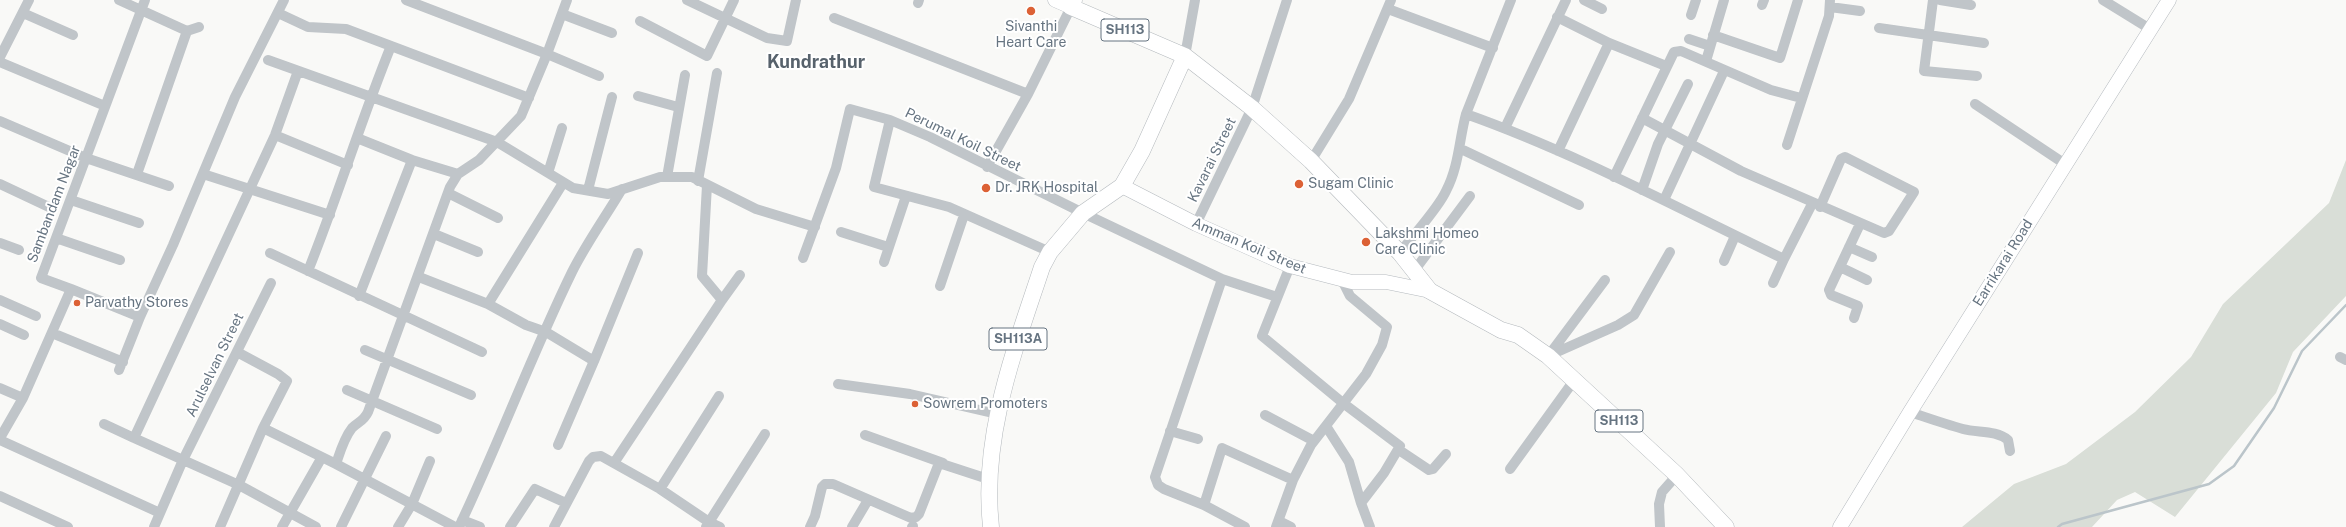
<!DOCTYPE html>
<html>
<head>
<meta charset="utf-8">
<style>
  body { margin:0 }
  canvas { display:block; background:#f9f9f7 }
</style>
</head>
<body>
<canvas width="2346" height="527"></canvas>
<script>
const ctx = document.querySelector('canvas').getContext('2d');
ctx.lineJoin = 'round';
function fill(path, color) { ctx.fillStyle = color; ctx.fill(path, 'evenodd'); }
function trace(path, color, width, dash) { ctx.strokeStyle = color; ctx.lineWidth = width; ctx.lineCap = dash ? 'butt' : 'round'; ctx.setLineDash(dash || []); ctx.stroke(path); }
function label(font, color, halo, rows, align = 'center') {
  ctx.font = font + ' "Public Sans",sans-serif'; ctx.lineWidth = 4; ctx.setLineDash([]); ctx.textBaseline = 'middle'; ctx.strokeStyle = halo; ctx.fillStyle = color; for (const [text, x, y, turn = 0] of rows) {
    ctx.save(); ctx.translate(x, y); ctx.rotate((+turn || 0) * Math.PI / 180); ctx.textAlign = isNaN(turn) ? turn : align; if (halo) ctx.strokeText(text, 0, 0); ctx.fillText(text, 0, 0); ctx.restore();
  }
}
const green = new Path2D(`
  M2346,160V296L2293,352L2276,393L2175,517L2135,492L2117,500L2092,527H1962L2014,484L2066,464L2135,412L2191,357L2223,304L2329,203Z`);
const stream = new Path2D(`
  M2058,527L2062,524L2209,484L2234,466L2274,408L2302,351L2346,305`);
const street = new Path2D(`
  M119,0L187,31L199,27
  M406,0L547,54L599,76
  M687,0L767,38L787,41L796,0
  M1584,0L1602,9
  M1933,0L1924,71L1977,76
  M1940,0L1971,5
  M2103,0L2150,29
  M918,3L919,0
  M1762,5L1764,0
  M1830,7L1860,11
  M1388,9L1493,48
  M23,13L73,35
  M278,13L308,27L346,29L529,98
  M562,14L612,33
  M1691,15L1696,0
  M1557,17L1609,43L1666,66
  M834,18L1028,94
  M640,21L707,56L734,0
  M1879,28L1984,43
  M1713,35L1780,58L1798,0
  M1689,39L1710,46
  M1185,56L1195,0
  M0,57L29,0
  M268,60L497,142L573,188L608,194L660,177H692L756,209L815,227
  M1706,61L1724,0
  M0,62L105,106
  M298,71L275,135L134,438L239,485L316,527
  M638,96L678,107
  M1975,104L2065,164
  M1466,114C1576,153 1679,209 1784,259L1812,204
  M1642,118L1741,171L1884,233L1889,231L1914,192L1845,157L1841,159L1820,207
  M890,120L874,187L949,207L1050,252
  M0,121L86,158L169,186
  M1505,128L1566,0
  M275,135L348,165
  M357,138L412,160L458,174
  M1787,145L1829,16L1830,0
  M1461,149L1579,205
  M1558,151L1609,43
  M1311,161L1349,99L1391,0
  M987,167L1028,94L1071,7
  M548,173L562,128
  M137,174L187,31
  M203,174L330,215
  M667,177L685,75
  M1614,177L1674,52L1681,51L1771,90L1801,98
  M698,181L717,73
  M0,184L51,208
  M588,190L612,97
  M1642,190L1658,144L1688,84
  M448,193L498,218
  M71,200L139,223
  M1664,200L1724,71
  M1196,224L1252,108L1287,0
  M841,232L888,247
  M434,234L478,252
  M56,238L120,260
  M0,243L19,250
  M1849,247L1872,257
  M270,253L482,352
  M1400,253C1412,236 1438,209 1446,191C1459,166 1459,140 1466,114L1511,0
  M803,258L836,168L850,109L890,120L930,137L1083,213L1222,279L1277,297
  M1724,261L1735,236
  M884,262L906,196
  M1290,266L1262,336L1343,403L1400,446L1384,473L1361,503
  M1840,267L1867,280
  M308,271C338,196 361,120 391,46
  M1414,271L1470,196
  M419,277L488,304L526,325L546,332L594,361L638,253
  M1222,279L1155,477L1158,485L1164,489L1204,505L1245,527
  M1773,283L1784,259
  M940,286L964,215
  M71,289L140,317
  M359,296L412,160
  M0,300L36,316
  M722,300L740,275
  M488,304L563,183
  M1854,318L1858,306L1831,295L1829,290L1860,224
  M0,324L24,335
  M52,333L123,362
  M365,350L471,395
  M1549,355L1605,280
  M1548,356L1618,325L1634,315L1670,252
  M2340,357L2346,360
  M119,370L140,317L173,245L235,97L284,0
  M838,384L910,394L997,414
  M0,388L23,398
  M347,390L437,429
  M1910,412C1928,418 1945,424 1963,429C1978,433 1996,430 2008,440L2010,451
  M1265,415L1314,441
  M104,424L134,438
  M1326,426L1349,462L1361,503L1370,527
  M263,428L336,464
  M1170,431L1198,439
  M865,435L943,463
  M0,438L23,398L71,289L41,278L145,0
  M0,440L160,513
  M558,445L594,361
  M1399,450L1429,470L1433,469L1446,454
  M614,463L722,300L702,276L707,185
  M1510,469L1570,386
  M660,489L719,396
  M0,496L68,527
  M1204,505L1222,448L1293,480
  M462,520L480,527
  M1279,521L1291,527
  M154,527L183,460L271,283
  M220,527L263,428L287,381L278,374L237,352
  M282,527L322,457
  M341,527L386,436
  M398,527L412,504L430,461
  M455,527L336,464C340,452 344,438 352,428C358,422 364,421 368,412L450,187L458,174L479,160L521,116L547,54L567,0
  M459,527C499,443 531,356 572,272C586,244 606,216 622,189
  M510,527L535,489L566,503
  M554,527L589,461L593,457L601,456L660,489L709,522L720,527
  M706,527L765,434
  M810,527L815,516L822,487L825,484H833L911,518L916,517L919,514L939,463L988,479
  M852,527L868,500
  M912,527L913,526
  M1276,527L1293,480L1311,445L1366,374L1382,345L1387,327L1350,296L1342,280
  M1660,527L1659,504L1662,492L1677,475`);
const secondary = new Path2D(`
  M1055,0L1071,7
  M1122,186L1196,224L1290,266L1352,282H1386L1430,291
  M1840,527L1910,412L2169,0`);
const primary = new Path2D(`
  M1074,0L1071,7L1185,56L1252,108L1311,161L1400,253L1430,291L1501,330L1518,335L1548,356L1677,475L1726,527
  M991,527C981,436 1014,352 1042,267L1050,252L1083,213L1122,186L1142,151L1185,56`);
const markers = [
  [1031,11,5,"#dc6135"],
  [1299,184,5,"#dc6135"],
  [986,188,5,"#dc6135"],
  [1366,242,5,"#dc6135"],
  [77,303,4,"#dc6135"],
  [915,404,4,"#dc6135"]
];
const shields = [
  [1125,30,48],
  [1018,339,58],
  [1619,421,48]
];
const shieldNames = [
  ["SH113",1125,30],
  ["SH113A",1018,339],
  ["SH113",1619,421]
];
const poiNames = [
  ["Sivanthi",1031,27,"center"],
  ["Heart Care",1031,43,"center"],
  ["Sugam Clinic",1308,184],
  ["Dr. JRK Hospital",995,188],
  ["Lakshmi Homeo",1375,234],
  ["Care Clinic",1375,250],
  ["Parvathy Stores",85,303],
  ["Sowrem Promoters",923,404]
];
const streetNames = [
  ["Perumal Koil Street",963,140,26],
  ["Kavarai Street",1212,160,-64],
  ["Sambandam Nagar",54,204,-69],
  ["Amman Koil Street",1249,246,23],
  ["Earrikarai Road",2003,263,-58],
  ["Arulselvan Street",215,365,-64]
];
const districtNames = [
  ["Kundrathur",816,62]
];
fill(green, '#d9ded7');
trace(stream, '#bbc5ca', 2.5);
trace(secondary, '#b5babf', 15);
trace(primary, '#b4b9bd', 17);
trace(street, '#c0c5c9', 10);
trace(secondary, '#fff', 14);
trace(primary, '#fff', 16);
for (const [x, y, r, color] of markers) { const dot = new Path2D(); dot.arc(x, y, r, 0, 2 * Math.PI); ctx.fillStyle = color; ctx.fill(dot); trace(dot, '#fff', 1.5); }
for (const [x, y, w] of shields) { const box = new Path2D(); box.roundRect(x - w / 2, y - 11, w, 22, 3); ctx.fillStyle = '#fff'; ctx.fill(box); trace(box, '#667481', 1); }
label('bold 13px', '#667481', null, shieldNames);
label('14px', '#667481', '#fff', poiNames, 'left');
label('14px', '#667481', '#fff', streetNames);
label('bold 18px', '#57626c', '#fff', districtNames);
</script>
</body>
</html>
